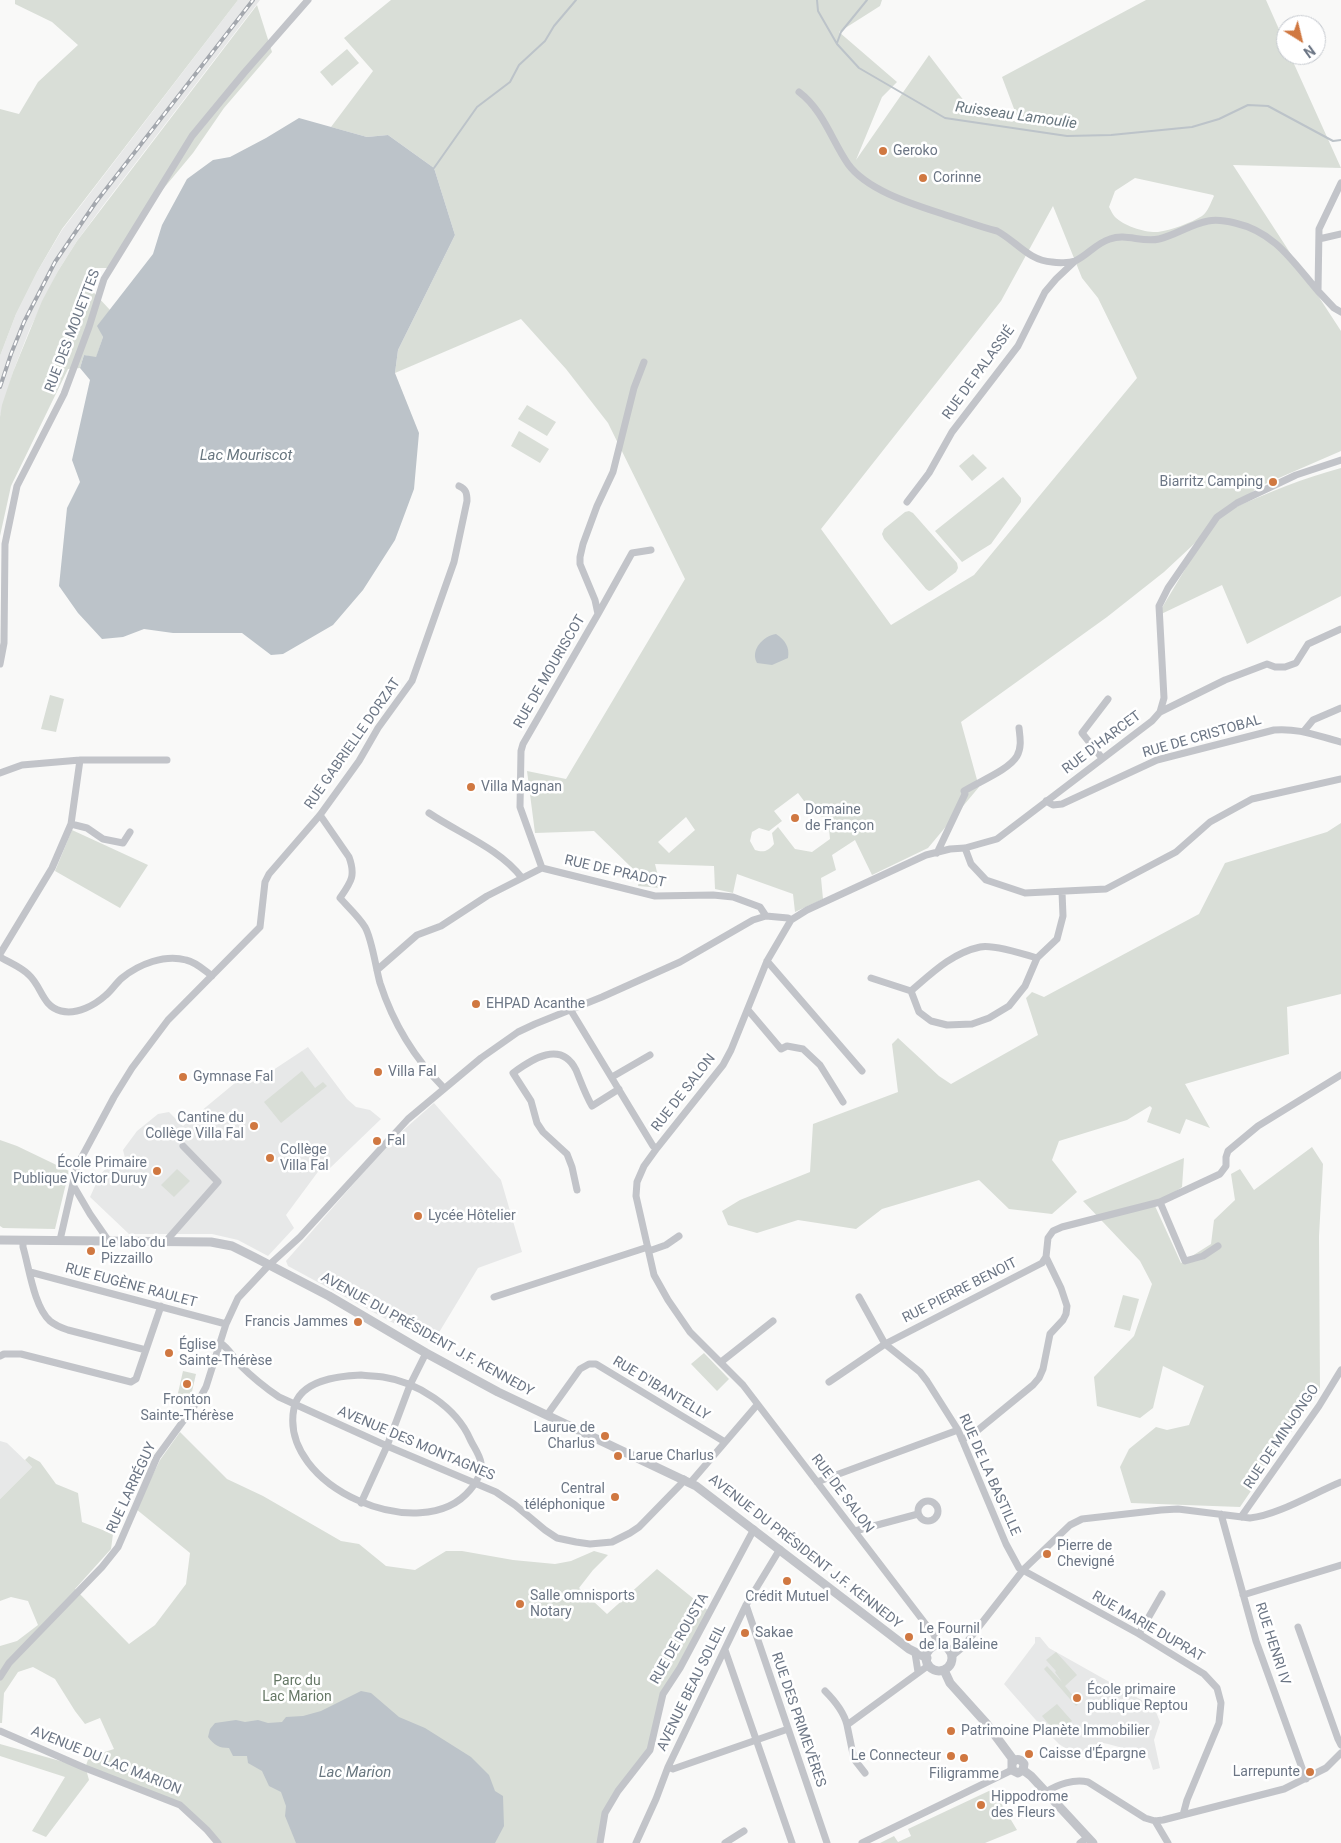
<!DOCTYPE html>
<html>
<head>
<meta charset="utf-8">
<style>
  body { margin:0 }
  #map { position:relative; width:1341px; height:1843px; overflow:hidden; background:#f9f9f8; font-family:Roboto,sans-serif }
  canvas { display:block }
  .north { position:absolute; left:1276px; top:15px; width:50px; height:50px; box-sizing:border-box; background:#fff; border:1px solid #c4c8ce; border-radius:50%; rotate:144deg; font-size:14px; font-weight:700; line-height:20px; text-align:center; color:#6c7685 }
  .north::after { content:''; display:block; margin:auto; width:18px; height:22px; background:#d07841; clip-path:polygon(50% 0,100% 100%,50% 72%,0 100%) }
</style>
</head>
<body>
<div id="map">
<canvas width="1341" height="1843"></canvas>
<div class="north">N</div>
</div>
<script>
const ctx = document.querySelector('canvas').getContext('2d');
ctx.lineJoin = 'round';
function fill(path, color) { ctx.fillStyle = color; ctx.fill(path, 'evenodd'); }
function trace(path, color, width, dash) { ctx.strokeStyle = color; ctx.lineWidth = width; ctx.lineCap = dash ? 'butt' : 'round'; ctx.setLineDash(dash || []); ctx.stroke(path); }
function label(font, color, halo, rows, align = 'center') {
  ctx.font = font + ' Roboto,sans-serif'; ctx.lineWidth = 5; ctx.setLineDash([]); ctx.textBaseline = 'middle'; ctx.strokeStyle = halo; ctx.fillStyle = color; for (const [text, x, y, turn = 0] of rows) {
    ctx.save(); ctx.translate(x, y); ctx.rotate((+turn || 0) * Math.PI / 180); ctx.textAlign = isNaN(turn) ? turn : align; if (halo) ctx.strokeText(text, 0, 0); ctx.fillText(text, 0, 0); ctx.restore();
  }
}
const built = new Path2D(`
  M238,0H260L102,207L77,241L58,271L29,331L13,372L0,417V356L16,314L37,272L62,230Z
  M308,1047L347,1099L356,1107L370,1110L381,1119L329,1169L323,1165L286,1215L294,1228L268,1256L238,1240L212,1234H129L90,1197L100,1175L107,1167L114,1164L122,1165L126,1162L123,1150L137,1131L158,1114L169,1112L183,1126L241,1078L255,1082Z
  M434,1103L501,1180L522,1252L478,1268L432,1344L288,1266L286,1261L390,1142Z
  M0,1441L7,1443L32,1467L0,1499Z
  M1035,1637H1040L1049,1648L1154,1707L1160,1722L1154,1740L1160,1768L1153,1770L1150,1760L1145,1754L1108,1744L1098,1742L1095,1755L1065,1748L1059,1744L1042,1727L1004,1684L1035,1643Z`);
const green = new Path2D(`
  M15,0H238L62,229L37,272L16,314L0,356V109L19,114L38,82L78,45L52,22L15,4Z
  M391,0H882L880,6L839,32L897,82L882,97L856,160L929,55L974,114L1019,122L1002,77L1146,0H1266L1286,45V55H1290L1341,168L1233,165L1341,331V451L1258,487L1234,508C1269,492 1304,478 1341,468V596L1247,644L1222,585L1157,616L1208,531L1164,572L1107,617L961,722L979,787L928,848L872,875L855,840L832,855L836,870L821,878L823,899L795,912L793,894L737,874L733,893L715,889L714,866L655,864L661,888L638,886L641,872L632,868L594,831L535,833L527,771L566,779L685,579L608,423L566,369L521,319L395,373L398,350L455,235L434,168L388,135L367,137L331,127L373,71L344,38ZM1135,178L1213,195L1214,196C1211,202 1208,212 1202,216C1191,223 1171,230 1158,232C1146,233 1124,226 1115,217C1112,214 1111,210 1109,207L1115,191ZM1053,206L1082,278L1098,298L1137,378L974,575L891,625L821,529L1001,301ZM798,793L813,813L828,819L830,839L812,852L795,849L778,827L772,833L774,844C768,851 764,853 755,850L750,841L752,832L759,828L769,831L782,821L774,811ZM686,817L695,830L669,853L658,842Z
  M257,5L272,52L224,108L193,153L139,218L108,268H92L83,281L110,310L98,326L103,337L96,358L84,355L80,368L68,369L11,486L0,536V417L2,405L13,372L42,301L58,271L77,241Z
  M347,49L359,63L332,86L320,72Z
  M527,405L556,422L547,436L518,419Z
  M519,431L549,449L540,463L511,446Z
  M973,454L987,468L972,481L959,466Z
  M1003,477L1021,498V502L991,544L962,562L935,531Z
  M909,511L913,513L957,563L958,568L956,572L932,590L929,591L926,589L884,539L882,534L884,529L905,512Z
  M50,695L64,699L56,732L41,729Z
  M1341,823V994L1287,1007L1289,1054L1185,1084L1210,1128L1186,1119L1180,1134L1147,1122L1152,1108L1150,1106L1127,1120L1059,1141L1052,1160L1077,1192L1052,1214L1009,1209L979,1180L882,1209L856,1229L798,1220L757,1233L728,1225L722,1211L740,1200L810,1172L813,1124L898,1092L892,1044L898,1038L939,1076L951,1084L1038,1035L1026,998L1032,992L1044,997L1199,914L1225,863L1327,832Z
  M72,830L148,865L120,908L55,871Z
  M302,1071L315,1088L323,1082L327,1086L281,1123L264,1102Z
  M0,1140L17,1146L69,1171L55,1229L3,1228L0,1226Z
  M1312,1147L1323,1164L1319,1236L1320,1390L1240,1507L1131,1503L1120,1467L1129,1449L1156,1427L1167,1430L1189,1425L1204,1386L1163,1366L1153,1408L1140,1418L1097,1406L1094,1377L1134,1336L1152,1284L1140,1261L1083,1201L1184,1158L1182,1187L1155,1206L1181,1263L1211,1244L1214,1220L1235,1200L1231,1174L1240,1169L1254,1190Z
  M177,1169L190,1181L174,1197L161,1185Z
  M1123,1295L1139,1299L1130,1331L1114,1327Z
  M704,1353L729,1379L717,1391L691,1364Z
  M183,1371L196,1374L191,1396L187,1399L186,1404L179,1403L180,1397L178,1393Z
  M180,1432L227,1479L263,1496L341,1541L359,1544L386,1566L415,1570L446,1551H462L513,1560L555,1564L571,1561L594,1551L608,1555L593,1570L579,1588L607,1614L657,1569L710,1612L663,1694L650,1750L605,1813L600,1843H218L180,1805L86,1769L89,1780L46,1837L32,1831L65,1777L0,1756V1744L85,1768L89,1757L114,1749L100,1718L85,1724L75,1711L55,1679L33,1667L18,1672L4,1693L2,1723H0V1646L17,1641L38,1625L28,1601L11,1597L0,1601V1499L32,1467L25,1460L29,1456L40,1462L56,1484L78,1493L82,1522L113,1534L111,1549L75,1589L129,1644L155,1625L186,1584L190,1553L136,1509L160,1460Z
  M1056,1652L1077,1675L1065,1686L1079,1703L1076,1706L1044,1669L1047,1666L1062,1682L1055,1672L1056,1671L1046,1660Z
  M1057,1704L1072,1721L1057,1734L1042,1716Z
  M991,1790L995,1793L1017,1830L985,1843H880L894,1836L898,1842L911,1836L908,1829Z`);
const water = new Path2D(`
  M299,118L367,137L388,135L434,168L455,235L398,350L395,373L419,433L414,489L395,540L363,590L333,625L283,654L271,655L242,633H173L144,629L123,637L102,639L78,613L59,586L67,508L80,482L72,460L90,380L80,368L84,355L96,357L103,337L97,326L153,254L162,225L187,179L213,160L230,157L266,138Z
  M776,634C785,640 790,647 788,658L772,665L757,663C750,650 763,636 776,634Z
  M361,1691L371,1693L399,1717L425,1728L471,1757L489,1775L495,1791L503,1796L504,1826L495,1843H296L285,1816L286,1806L281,1792L269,1786L262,1771L248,1763L247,1756H233L229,1748C219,1748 214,1745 208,1737L210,1729L215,1723L236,1720L245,1722L258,1720L268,1723L282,1722L286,1717L303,1716L321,1711Z`);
const stream = new Path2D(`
  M817,0L818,11L837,44L859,68L945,118L1067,136L1111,135L1192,127L1219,119L1248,105L1268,106L1333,141L1341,140
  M837,43L841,32L867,0
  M434,168L477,107L510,82L519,65L545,41L554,26L576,0`);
const minor = new Path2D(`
  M799,92C823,110 832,141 848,164C868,192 919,206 949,216C965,221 981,227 997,231C1016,241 1029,261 1052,262C1058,263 1069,263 1075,261C1087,256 1096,243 1110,239C1126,233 1142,243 1159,239C1176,235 1191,224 1208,221C1217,219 1227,221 1235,223C1275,232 1293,262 1318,291
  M1341,183L1319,229L1318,291L1334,308L1341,312
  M1319,239L1341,234
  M907,502L929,473L952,432L1018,346L1045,292L1056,279L1074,262
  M598,614L632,553L651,550
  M0,664L4,643L5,544L17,486L64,394L89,327L104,279L192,136L244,73L308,0
  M1160,712L1225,680L1267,664L1275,667H1285L1296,663L1308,644L1341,629
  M1304,731L1313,720L1341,708
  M1102,758L1082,733L1108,699
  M0,773L22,765L80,760H167
  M1046,801L1053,805L1062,804L1157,760L1274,730C1300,728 1317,736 1341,742
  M429,813C460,834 499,848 522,878
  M320,815L349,857C356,876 351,882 340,898C348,907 359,917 365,927C372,939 376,969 380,983C393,1023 415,1059 444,1088
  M71,824L87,828L103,839L123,843L130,832
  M965,848L971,864L986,880L1025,893L1106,889L1176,852L1210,822L1252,799L1341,779
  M937,853L965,794L964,791C978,782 1009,770 1017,756C1022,747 1020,737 1019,728
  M542,868L655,896L713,895L733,897L760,907L766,916
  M0,954L52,868L71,824L80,760
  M0,957C10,963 21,967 29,975C42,987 42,1006 61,1011C77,1015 95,1005 106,995C112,990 116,983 122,978C139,964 165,954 186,960C196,962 204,970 212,976
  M767,961L862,1071
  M377,970L417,935L441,926L487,896L542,868L520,807L521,751L523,744L598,614L595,600L580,564V557L583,544L597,506L613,472L634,388L644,362
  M871,978L911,991
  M911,991L919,1012L931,1021L947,1025L972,1024L989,1018L1009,1006L1025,986L1037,958L1057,939L1063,916L1062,892
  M911,991C932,973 952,953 980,947C992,944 1024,954 1037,958
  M570,1009L653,1146L657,1148
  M748,1010L781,1049L787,1046L803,1049L820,1065L843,1102
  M612,1077L650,1055
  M73,1185L90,1214L108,1240
  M577,1190L572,1167L567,1154L543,1132L537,1123L531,1101L513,1073C532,1059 561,1040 576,1070C581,1082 585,1094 592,1106L619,1089
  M1160,1202L1185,1261L1203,1256L1218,1246
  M23,1240V1247C29,1267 34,1307 50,1321C56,1326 62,1328 68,1330L146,1350
  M60,1240L77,1166L114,1097L132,1068L168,1020L260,927L265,882L269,874L320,815L359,761L378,728L412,681L454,562L467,501C467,493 466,489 459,486
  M166,1241L218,1182L183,1146
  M649,1251L666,1245L679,1236
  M30,1272L226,1324
  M494,1297L648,1247
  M859,1297L885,1344L920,1372L927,1381L958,1430L1006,1544L1019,1568L1139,1634L1204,1674L1217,1688L1221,1703L1219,1723L1187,1800L1183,1815
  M220,1343C228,1347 233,1357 239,1364C251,1376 264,1387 279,1397L387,1446L496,1492L515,1505L545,1530L557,1538L576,1542L590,1544L612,1542L630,1533L639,1527L681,1484L684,1479
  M0,1356L4,1354H21L131,1382L136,1379L161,1306
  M721,1362L773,1321
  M361,1375C368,1376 376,1376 383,1377C417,1382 456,1407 470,1439C473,1446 480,1455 481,1463C482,1472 476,1484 470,1490C422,1548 278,1487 294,1408C300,1380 338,1376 361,1375Z
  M829,1382L885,1344L1042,1263L1046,1257
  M547,1415L580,1369L589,1364H596L725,1442
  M962,1440L978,1430L1033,1385L1039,1378L1043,1369L1050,1334L1063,1320L1066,1314L1067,1306L1061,1288L1046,1257L1048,1238L1053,1231L1062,1227L1160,1202L1220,1174L1226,1166V1157L1228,1151L1258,1126L1341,1075
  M817,1482L958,1430
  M690,1483L757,1405
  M918 1511a10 10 0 1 1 20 0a10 10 0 1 1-20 0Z
  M361,1503L387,1446L410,1385L426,1353
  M1221,1514L1256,1641L1306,1779
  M1241,1517L1319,1406L1341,1370
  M855,1531L918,1514
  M1243,1595L1341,1565
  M746,1605L827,1843
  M1298,1627L1338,1739L1341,1745
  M1139,1634L1162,1594
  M938,1645L934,1635L743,1385L690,1332L668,1300L654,1275L636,1196L637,1182L644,1166L657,1148L723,1065L731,1050L767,961L791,920L807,910L926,855L950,849L965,848L997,839L1152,721L1160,712L1164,698L1159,606L1168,588L1217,517L1237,503L1296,475L1341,460
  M725,1650L792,1843
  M915,1653L918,1672
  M952,1656L963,1647L1024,1569L1070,1525L1082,1519L1161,1510L1178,1509L1250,1518C1278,1515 1314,1493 1341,1482
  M0,1677L9,1663L102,1567L118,1547L157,1457L200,1398L206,1387L226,1324L238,1298L269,1265L300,1237L408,1119L481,1058L518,1032L535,1024L602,997L680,962L753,920L766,916L788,918L791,920
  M825,1691C835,1701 844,1712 847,1725
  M0,1731L85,1768L180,1805L207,1830L218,1843
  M668,1767L673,1769L788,1729
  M865,1773L854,1759L847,1725L929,1665
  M1046,1792C1058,1784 1074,1779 1088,1782L1145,1818L1155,1821L1163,1820L1284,1789L1326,1768L1341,1753
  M1155,1821L1168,1843
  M600,1843L605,1813L618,1791L650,1750L663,1694L680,1668L754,1529
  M636,1843L656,1799L668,1767L746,1605L780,1549
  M725,1843L744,1831
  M862,1843L1012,1770
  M1080,1843L1088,1837`);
const tertiary = new Path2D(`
  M0,1240L211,1242L232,1246L254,1257L329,1296L426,1353L498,1392L696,1486L909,1649L927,1658
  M926 1658a13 13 0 1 1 26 0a13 13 0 1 1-26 0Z
  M944,1670L950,1683L986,1723L1012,1758V1770L1018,1773L1023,1770
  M1013,1762C1017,1758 1021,1759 1024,1764L1023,1770
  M1023,1770L1031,1776L1093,1843`);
const rail = new Path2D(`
  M0,387L11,354L24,322L55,262L96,202L253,0`);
const markers = [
  [883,151,5,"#d07841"],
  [923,178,5,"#d07841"],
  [1273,482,5,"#d07841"],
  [471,787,5,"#d07841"],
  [795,818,5,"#d07841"],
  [476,1004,5,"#d07841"],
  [378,1072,5,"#d07841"],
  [183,1077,5,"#d07841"],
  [254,1126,5,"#d07841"],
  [377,1141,5,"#d07841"],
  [270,1158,5,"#d07841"],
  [157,1171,5,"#d07841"],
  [418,1216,5,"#d07841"],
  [91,1251,5,"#d07841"],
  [358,1322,5,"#d07841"],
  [169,1353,5,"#d07841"],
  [187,1384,5,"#d07841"],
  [605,1436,5,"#d07841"],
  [618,1456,5,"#d07841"],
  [615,1497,5,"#d07841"],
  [1047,1554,5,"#d07841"],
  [787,1581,5,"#d07841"],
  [520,1604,5,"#d07841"],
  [745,1633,5,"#d07841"],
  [909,1637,5,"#d07841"],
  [1077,1698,5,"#d07841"],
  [951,1731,5,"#d07841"],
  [1029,1754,5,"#d07841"],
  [951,1756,5,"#d07841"],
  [964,1758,5,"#d07841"],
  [1310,1772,5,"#d07841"],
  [981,1805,5,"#d07841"]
];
const poiNames = [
  ["Geroko",893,151],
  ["Corinne",933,178],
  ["Biarritz Camping",1263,482,"right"],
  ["Villa Magnan",481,787],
  ["Domaine",805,810],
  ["de Françon",805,826],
  ["EHPAD Acanthe",486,1004],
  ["Villa Fal",388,1072],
  ["Gymnase Fal",193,1077],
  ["Cantine du",244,1118,"right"],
  ["Collège Villa Fal",244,1134,"right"],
  ["Fal",387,1141],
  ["Collège",280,1150],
  ["Villa Fal",280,1166],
  ["École Primaire",147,1163,"right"],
  ["Publique Victor Duruy",147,1179,"right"],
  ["Lycée Hôtelier",428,1216],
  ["Le labo du",101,1243],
  ["Pizzaillo",101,1259],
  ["Francis Jammes",348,1322,"right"],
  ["Église",179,1345],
  ["Sainte-Thérèse",179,1361],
  ["Fronton",187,1400,"center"],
  ["Sainte-Thérèse",187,1416,"center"],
  ["Laurue de",595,1428,"right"],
  ["Charlus",595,1444,"right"],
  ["Larue Charlus",628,1456],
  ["Central",605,1489,"right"],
  ["téléphonique",605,1505,"right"],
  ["Pierre de",1057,1546],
  ["Chevigné",1057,1562],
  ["Salle omnisports",530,1596],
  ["Notary",530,1612],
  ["Crédit Mutuel",787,1597,"center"],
  ["Le Fournil",919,1629],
  ["de la Baleine",919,1645],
  ["Sakae",755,1633],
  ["École primaire",1087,1690],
  ["publique Reptou",1087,1706],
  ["Patrimoine Planète Immobilier",961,1731],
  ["Caisse d'Épargne",1039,1754],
  ["Le Connecteur",941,1756,"right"],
  ["Larrepunte",1300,1772,"right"],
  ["Filigramme",964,1774,"center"],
  ["Hippodrome",991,1797],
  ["des Fleurs",991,1813]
];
const streetNames = [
  ["RUE DES MOUETTES",73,331,-69],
  ["RUE DE PALASSIÉ",979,373,-54],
  ["RUE DE MOURISCOT",550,672,-60],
  ["RUE DE CRISTOBAL",1202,737,-16],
  ["RUE D'HARCET",1102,743,-37],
  ["RUE GABRIELLE DORZAT",353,744,-55],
  ["RUE DE PRADOT",615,872,13],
  ["RUE DE SALON",684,1093,-52],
  ["RUE EUGÈNE RAULET",131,1286,15],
  ["RUE PIERRE BENOIT",960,1291,-27],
  ["AVENUE DU PRÉSIDENT J.F. KENNEDY",427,1335,29],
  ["RUE D'IBANTELLY",661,1389,31],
  ["RUE DE MINJONGO",1282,1437,-56],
  ["AVENUE DES MONTAGNES",416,1444,23],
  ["RUE DE LA BASTILLE",989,1475,66],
  ["RUE LARRÉGUY",132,1488,-65],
  ["RUE DE SALON",842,1494,53],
  ["AVENUE DU PRÉSIDENT J.F. KENNEDY",805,1552,38],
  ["RUE MARIE DUPRAT",1148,1627,30],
  ["RUE DE ROUSTA",680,1639,-60],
  ["RUE HENRI IV",1272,1644,72],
  ["AVENUE BEAU SOLEIL",692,1688,-64],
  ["RUE DES PRIMEVÈRES",798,1720,71],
  ["AVENUE DU LAC MARION",106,1761,22]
];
const parkNames = [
  ["Parc du",297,1681],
  ["Lac Marion",297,1697]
];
const waterNames = [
  ["Ruisseau Lamoulie",1016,116,8],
  ["Lac Mouriscot",246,456],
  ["Lac Marion",355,1773]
];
fill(built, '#e7e8e8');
fill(green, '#d9ded7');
fill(water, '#bcc3c9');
trace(stream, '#bcc3c9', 2);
trace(minor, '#c2c4c9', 7);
trace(tertiary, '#c2c4c9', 9);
trace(rail, '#a4a8ae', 4);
trace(rail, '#fff', 2, [5.5]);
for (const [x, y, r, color] of markers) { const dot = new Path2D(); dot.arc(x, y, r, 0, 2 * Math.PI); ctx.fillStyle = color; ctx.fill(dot); trace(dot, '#fff', 2); }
label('14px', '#6c7685', '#fff', poiNames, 'left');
label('14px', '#6c7685', '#fff', streetNames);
label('14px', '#667866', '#fff', parkNames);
label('italic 15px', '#68767f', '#fff', waterNames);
</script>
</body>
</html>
